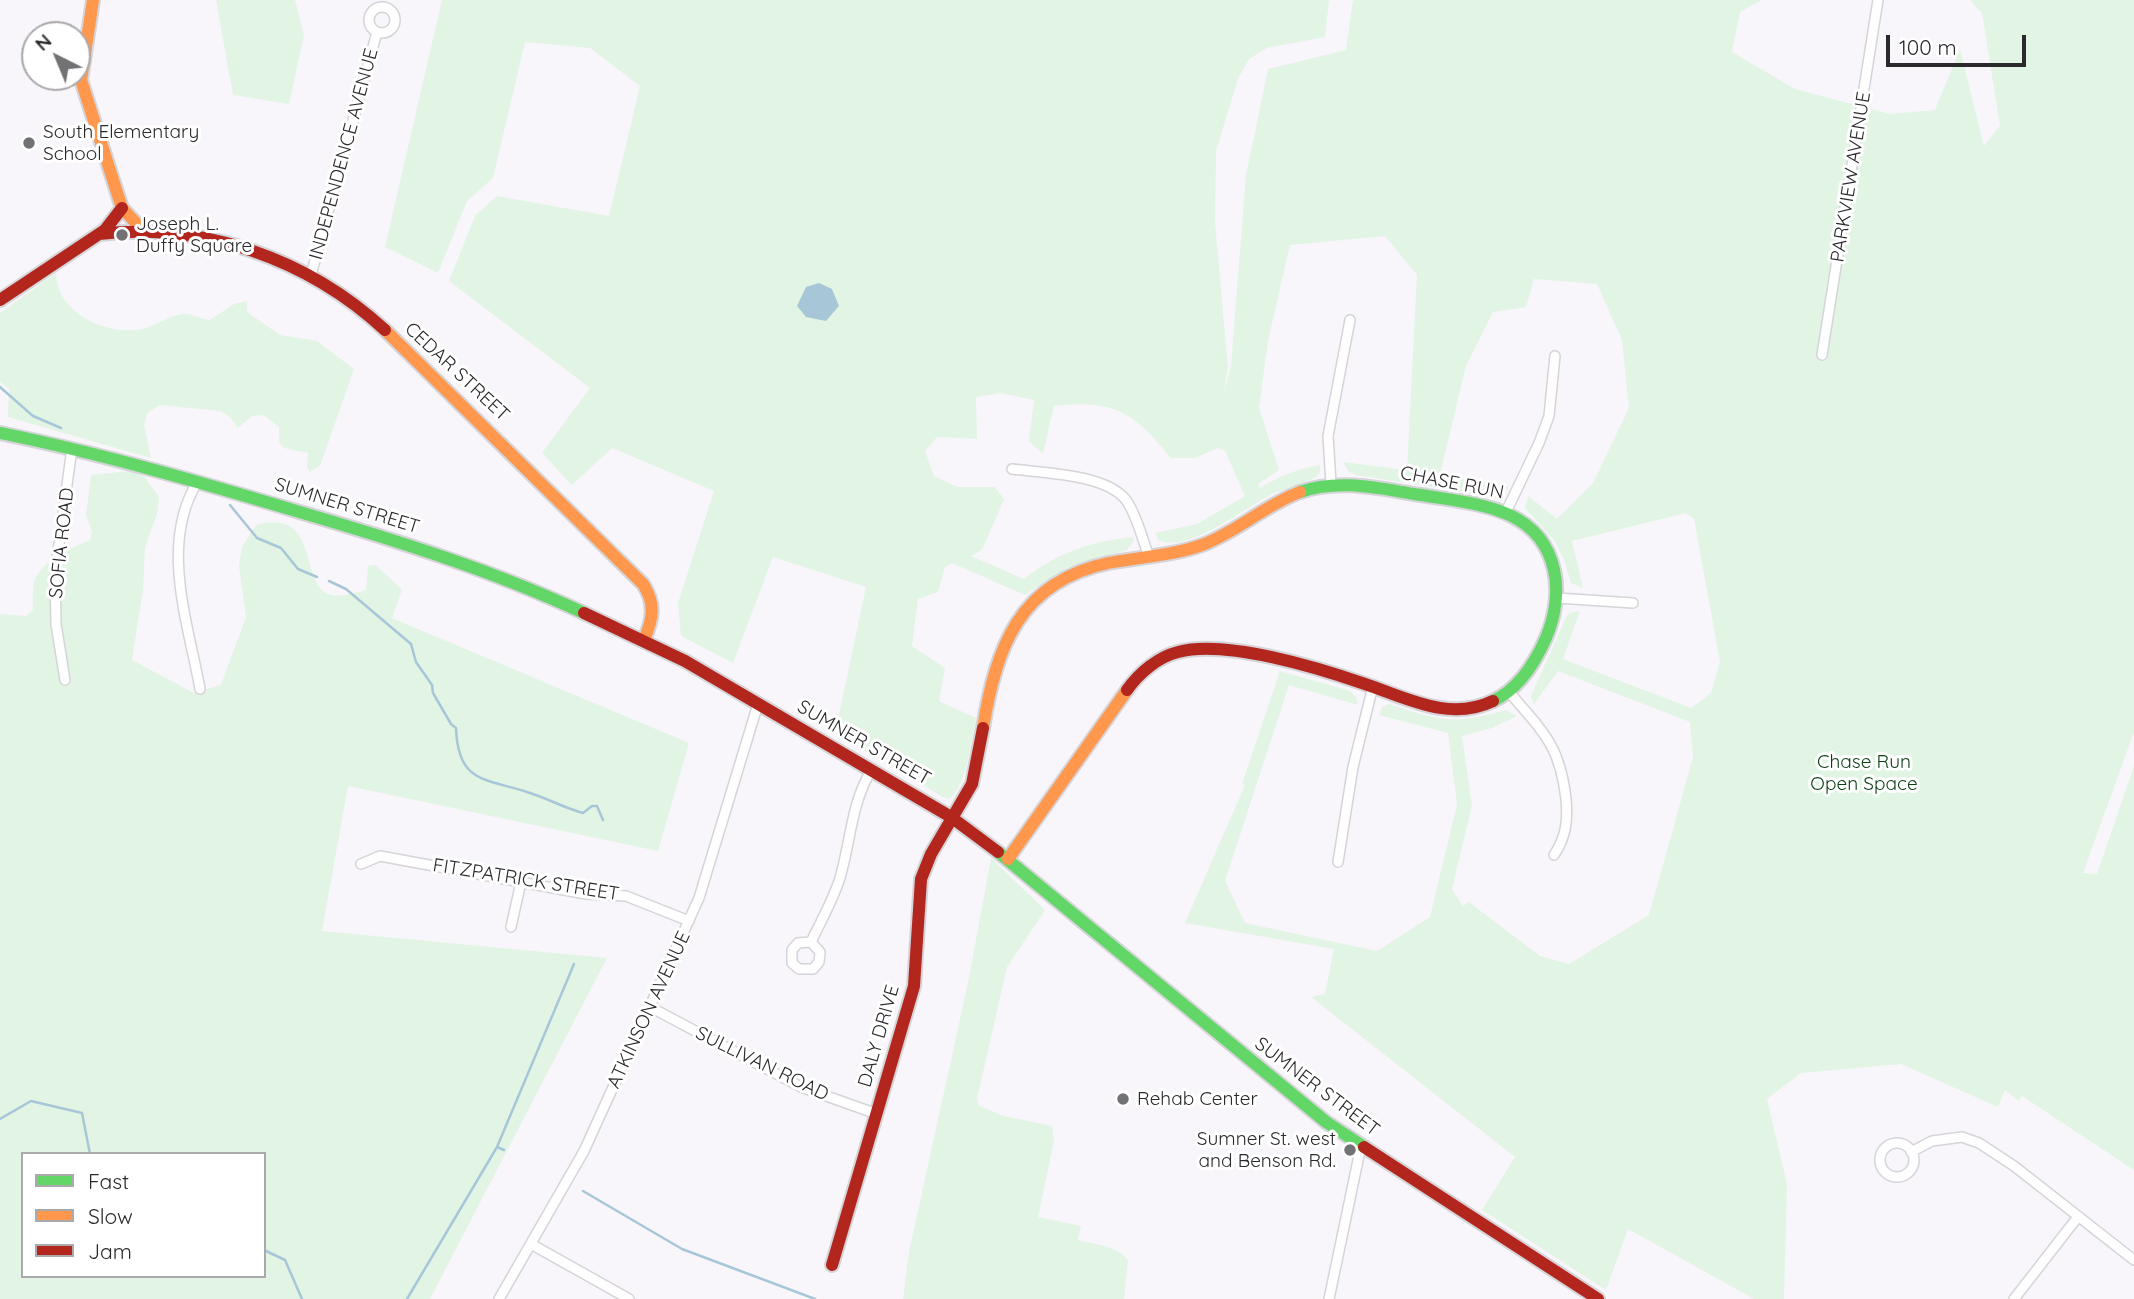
<!DOCTYPE html>
<html>
<head>
<meta charset="utf-8">
<style>
  body { margin:0 }
  #map { position:relative; width:2134px; height:1299px; overflow:hidden; background:#f8f6fb; font-family:Quicksand,sans-serif }
  canvas { display:block }
  .legend { position:absolute; left:21px; top:1152px; width:245px; height:126px; box-sizing:border-box; background:#fff; border:2px solid #aaa9ab; margin:0; padding:9px 12px; list-style:none; font-size:21px; color:#2a292c }
  .legend li { display:flex; align-items:center; gap:14px; height:35px }
  .legend b { width:35px; border:2px solid #aaa9ab }
  .north { position:absolute; left:21px; top:21px; width:70px; height:70px; box-sizing:border-box; background:#fff; border:2px solid #aaa9ab; border-radius:50%; rotate:317deg; font-size:19px; font-weight:700; line-height:28px; text-align:center; color:#2a292c }
  .north::after { content:''; display:block; margin:auto; width:24px; height:32px; background:#727174; clip-path:polygon(50% 0,100% 100%,50% 72%,0 100%) }
  .scale { position:absolute; left:1886px; top:35px; width:140px; height:32px; box-sizing:border-box; border:4px solid #2a292c; border-top:0; padding-left:9px; font-size:21px; line-height:24px; white-space:nowrap; color:#2a292c; -webkit-text-stroke:5px #fff; paint-order:stroke }
</style>
</head>
<body>
<div id="map">
<canvas width="2134" height="1299"></canvas>
<ul class="legend">
<li><b style="height:9px;background:#63d668"></b>Fast</li>
<li><b style="height:9px;background:#ff974d"></b>Slow</li>
<li><b style="height:9px;background:#b3261e"></b>Jam</li>
</ul>
<div class="north">N</div>
<div class="scale">100 m</div>
</div>
<script>
const ctx = document.querySelector('canvas').getContext('2d');
ctx.lineJoin = 'round';
function fill(path, color) { ctx.fillStyle = color; ctx.fill(path, 'evenodd'); }
function trace(path, color, width, dash) { ctx.strokeStyle = color; ctx.lineWidth = width; ctx.lineCap = dash ? 'butt' : 'round'; ctx.setLineDash(dash || []); ctx.stroke(path); }
function label(font, color, halo, rows, align = 'center') {
  ctx.font = font + ' Quicksand,sans-serif'; ctx.lineWidth = 6; ctx.setLineDash([]); ctx.textBaseline = 'middle'; ctx.strokeStyle = halo; ctx.fillStyle = color; for (const [text, x, y, turn = 0] of rows) {
    ctx.save(); ctx.translate(x, y); ctx.rotate((+turn || 0) * Math.PI / 180); ctx.textAlign = isNaN(turn) ? turn : align; if (halo) ctx.strokeText(text, 0, 0); ctx.fillText(text, 0, 0); ctx.restore();
  }
}
const green = new Path2D(`
  M216,0H295L304,35L289,104L233,95Z
  M442,0H1329L1325,37L1267,48L1249,59L1238,79L1216,151L1215,222L1228,368L1223,396L1231,366L1246,175L1268,69L1346,50L1353,0H1762L1740,12L1732,52L1795,89L1890,114L1935,110L1960,49L1984,146L2000,126L1982,13L1970,0H2134V732L2083,873L2097,874L2134,766V1170L2022,1096L2019,1101L2005,1090L1998,1107L1901,1064L1801,1073L1767,1099L1787,1184L1784,1299H1754L1628,1229L1606,1290L1482,1210L1515,1157L1311,997L1325,994L1334,949L1185,923L1245,785L1242,784L1280,671L1350,691L1356,697L1358,705L1289,685L1225,881L1245,923L1377,951L1430,917L1457,804L1448,733L1379,715L1382,707L1389,704C1441,721 1452,725 1506,710L1517,716L1492,728L1462,736L1472,806L1452,889L1463,906L1469,902L1540,956L1569,964L1649,915L1693,757L1690,722L1558,671L1534,704L1531,696L1566,617L1570,613L1580,611L1563,659L1691,708L1711,693L1720,662L1694,519L1686,513L1572,541L1583,588L1571,583L1564,559L1553,539L1525,508L1528,496L1557,519L1593,483L1629,408L1622,340L1597,284L1534,279L1526,307L1493,312L1466,366L1440,474L1509,487L1498,498L1356,475L1349,472L1343,462L1407,470L1417,275L1385,236L1290,245L1268,341L1259,408L1279,470L1258,484L1260,488C1279,476 1298,469 1320,465C1320,470 1321,472 1317,476C1311,482 1282,490 1272,494C1246,507 1188,554 1158,540L1155,533L1197,524L1245,496L1225,451L1218,448L1195,458H1171C1134,413 1115,399 1054,406L1043,454L1029,441L1034,400L1001,393L976,397L977,439L937,437L925,451L934,476L957,487H995L1004,499L982,550L971,556L1024,579C1056,553 1093,541 1133,537L1134,540L1127,550L1066,568L1025,595L952,563L945,567L938,592L918,599L912,646L945,668L939,701L976,718C972,736 966,792 948,799L943,797L835,733L866,587L773,557L733,663L681,636L678,603L714,491L612,448L572,485L542,453L590,388L449,281L475,216L497,196L609,216L640,86L590,48L525,42L493,178L467,201L438,273L385,247Z
  M56,273C56,312 105,336 142,329C154,326 166,318 178,315C190,311 198,319 210,320L234,304L247,301V312L280,335L317,341L354,369L320,466L310,472L307,468L308,453L284,448L279,442V427L263,415L252,416L238,428L230,417L220,411L160,405L147,413L144,425L151,458L8,417L9,389L0,382V313Z
  M128,471L144,476L159,497L157,514L145,547L143,590L132,660L194,693L221,685L246,617L239,566L242,547L256,525C320,507 299,581 328,594C339,598 354,593 366,590L368,566L376,565L402,590L392,618L689,743L658,851L348,786L322,931L607,958L430,1299H0V614L26,616L33,610C33,601 32,591 34,582C39,563 73,547 90,540L92,532L86,515L91,475ZM23,1154H264V1276H23Z
  M991,858L1045,910L1007,967L977,1099L979,1106L1004,1116L1052,1126L1054,1141L1038,1217L1081,1226L1078,1240C1093,1244 1119,1246 1128,1261L1124,1299H903L909,1252L969,978Z`);
const water = new Path2D(`
  M819,283L832,289L839,306L826,321L806,317L797,306L806,287Z`);
const stream = new Path2D(`
  M0,387L33,416L61,428
  M230,505L257,538L281,548L298,569L317,577
  M329,581L346,589L411,644L416,662L432,685L433,693L451,724L456,728C458,783 484,778 527,792C547,798 564,808 583,813L592,806H597L603,820
  M0,1119L31,1101L82,1113L90,1154
  M497,1147L574,964
  M583,1191L682,1249L815,1299
  M264,1250L285,1260L302,1299
  M407,1299L497,1147L504,1150`);
const street = new Path2D(`
  M369 20a13 13 0 1 1 26 0a13 13 0 1 1-26 0Z
  M311,275L377,32
  M1822,355L1878,0
  M1012,469C1043,473 1106,474 1126,500C1137,515 1142,539 1149,556
  M198,481C159,543 188,622 200,689
  M1331,483L1328,436L1350,320
  M1506,512L1539,443L1549,416L1555,356
  M1557,598L1633,603
  M65,680L56,624L55,573L72,448
  M1509,692C1543,732 1560,745 1566,799C1568,821 1566,837 1554,855
  M1338,862L1353,767L1373,686
  M361,864L380,856L586,894L626,896L689,921
  M511,927L521,882
  M811,942L820,952L819,962L813,969H799L792,963V950L798,943L811,942C821,921 833,900 840,878C851,840 851,803 872,769
  M650,1007L801,1087L877,1114
  M1880 1160a17 17 0 1 1 34 0a17 17 0 1 1-34 0Z
  M1911,1152L1932,1141L1962,1137L1979,1143L2014,1166L2134,1260
  M531,1244L629,1299
  M499,1299L584,1151L699,898L758,704
  M1329,1299L1361,1146
  M2014,1299L2077,1218`);
const fast = new Path2D(`
  M0,433C103,454 203,483 303,513C398,541 494,571 584,613
  M1300,492C1340,478 1381,489 1421,495C1474,504 1540,506 1554,570C1559,591 1555,617 1546,638C1535,663 1519,689 1493,701
  M998,852L1326,1122L1364,1147`);
const slow = new Path2D(`
  M93,0L81,80L122,208L136,223L146,228
  M385,330L643,584C656,604 653,619 644,640
  M983,728C996,648 1019,582 1108,563C1139,557 1171,556 1202,545C1237,532 1265,505 1300,492
  M1008,859L1127,690`);
const jam = new Path2D(`
  M99,234C204,222 308,259 385,330
  M0,300L105,230L122,208
  M584,613L685,661L951,817L998,852
  M1127,690C1139,673 1158,657 1178,652C1225,639 1319,668 1365,684C1407,698 1449,722 1493,701
  M1364,1147L1598,1299
  M832,1265L914,986L921,879L931,854L972,784L983,728`);
const markers = [
  [29,143,7,"#727174"],
  [122,235,7,"#727174"],
  [1123,1099,7,"#727174"],
  [1350,1150,7,"#727174"]
];
const poiNames = [
  ["South Elementary",43,132],
  ["School",43,154],
  ["Joseph L.",136,224],
  ["Duffy Square",136,246],
  ["Rehab Center",1137,1099],
  ["Sumner St. west",1336,1139,"right"],
  ["and Benson Rd.",1336,1161,"right"]
];
const streetNames = [
  ["INDEPENDENCE AVENUE",344,154,-75],
  ["PARKVIEW AVENUE",1851,177,-81],
  ["CEDAR STREET",457,372,43],
  ["CHASE RUN",1452,483,11],
  ["SUMNER STREET",347,506,17],
  ["SOFIA ROAD",62,543,-84],
  ["SUMNER STREET",864,743,30],
  ["FITZPATRICK STREET",526,880,9],
  ["ATKINSON AVENUE",649,1010,-65],
  ["DALY DRIVE",879,1036,-74],
  ["SULLIVAN ROAD",762,1064,26],
  ["SUMNER STREET",1317,1087,37]
];
const parkNames = [
  ["Chase Run",1864,762],
  ["Open Space",1864,784]
];
fill(green, '#e2f4e4');
fill(water, '#a7c7d8');
trace(stream, '#a7c7d8', 2.5);
trace(street, '#d5d4d8', 12);
trace(fast, '#d5d4d8', 16);
trace(slow, '#d5d4d8', 16);
trace(jam, '#d5d4d8', 16);
trace(street, '#fefefe', 9);
trace(fast, '#63d668', 12);
trace(slow, '#ff974d', 12);
trace(jam, '#b3261e', 12);
for (const [x, y, r, color] of markers) { const dot = new Path2D(); dot.arc(x, y, r, 0, 2 * Math.PI); ctx.fillStyle = color; ctx.fill(dot); trace(dot, '#fff', 2.5); }
label('19px', '#2a292c', '#fff', poiNames, 'left');
label('19px', '#2a292c', '#fff', streetNames);
label('19px', '#0a3f14', '#fff', parkNames);
</script>
</body>
</html>
